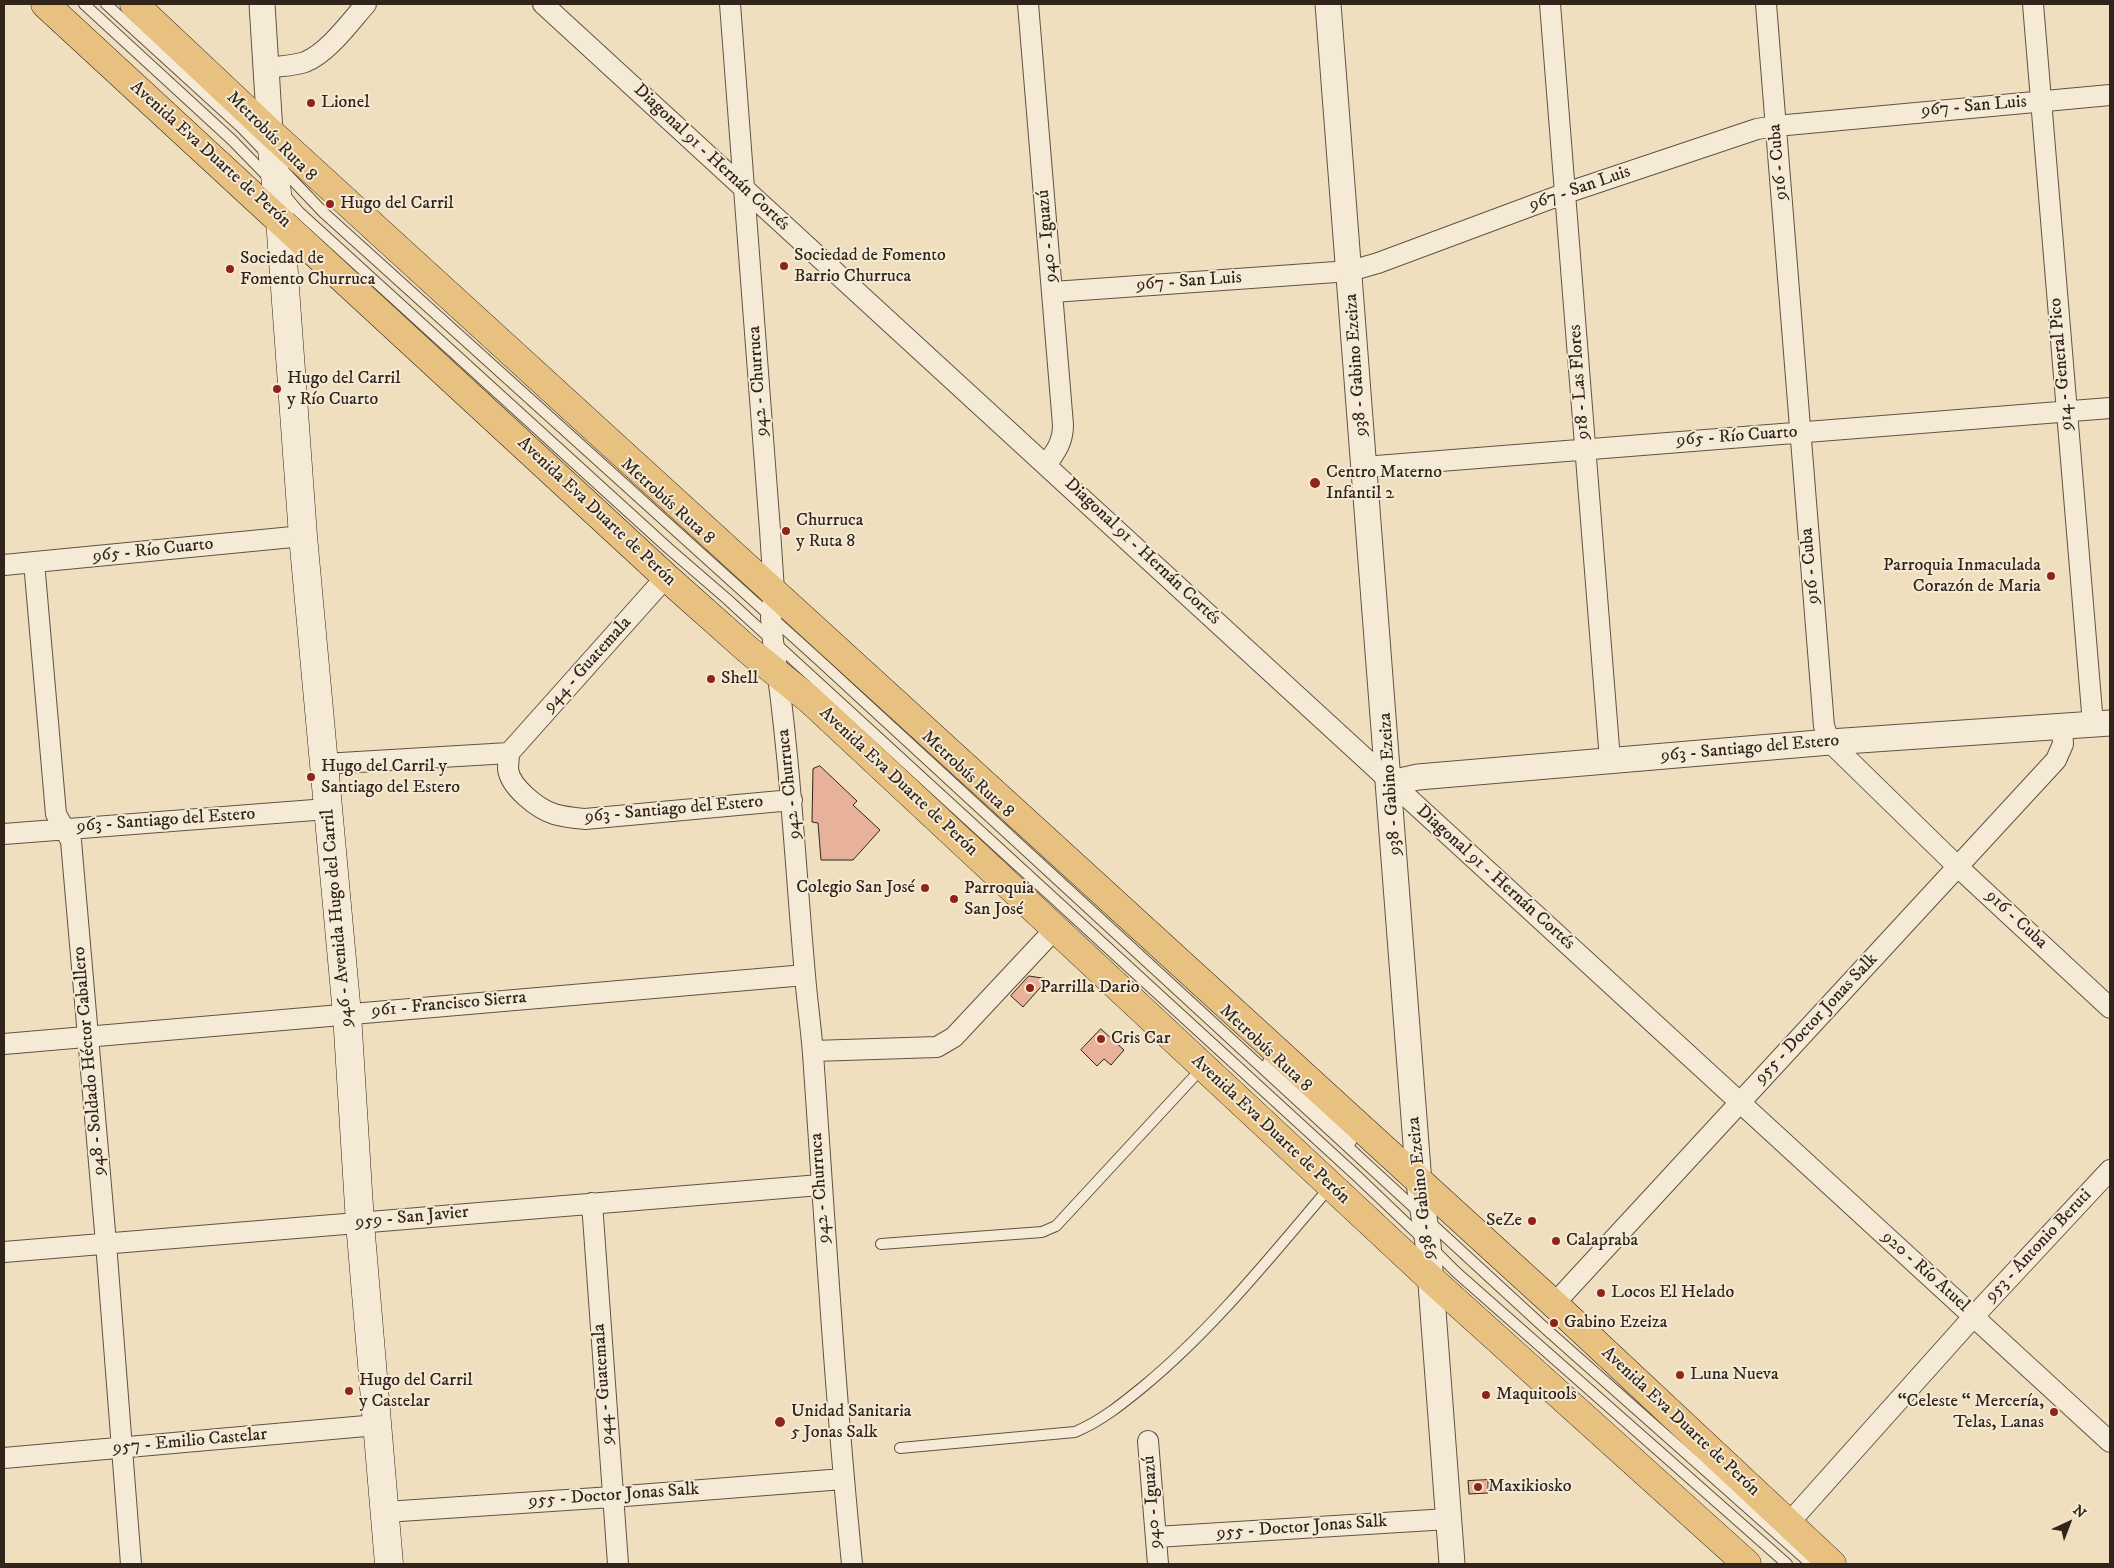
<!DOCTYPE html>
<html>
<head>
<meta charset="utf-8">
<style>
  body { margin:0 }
  #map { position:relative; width:2114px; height:1568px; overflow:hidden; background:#f0dfbe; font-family:"IM FELL DW Pica",serif }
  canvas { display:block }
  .frame { position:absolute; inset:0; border:5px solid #30241b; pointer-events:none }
  .north { position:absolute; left:2044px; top:1498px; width:50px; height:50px; -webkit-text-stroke:4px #f5ead5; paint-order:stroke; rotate:43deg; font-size:14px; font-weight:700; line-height:20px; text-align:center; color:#30241b }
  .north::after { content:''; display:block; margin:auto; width:18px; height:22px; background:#30241b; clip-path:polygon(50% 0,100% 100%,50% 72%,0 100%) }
</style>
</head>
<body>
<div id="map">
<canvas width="2114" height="1568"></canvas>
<div class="frame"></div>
<div class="north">N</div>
</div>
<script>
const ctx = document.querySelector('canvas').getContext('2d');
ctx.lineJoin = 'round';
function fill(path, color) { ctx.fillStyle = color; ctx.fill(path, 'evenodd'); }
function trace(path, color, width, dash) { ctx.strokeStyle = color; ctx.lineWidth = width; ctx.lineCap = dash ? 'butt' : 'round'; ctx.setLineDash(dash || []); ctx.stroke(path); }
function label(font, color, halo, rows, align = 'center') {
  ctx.font = font + ' "IM FELL DW Pica",serif'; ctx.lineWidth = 4; ctx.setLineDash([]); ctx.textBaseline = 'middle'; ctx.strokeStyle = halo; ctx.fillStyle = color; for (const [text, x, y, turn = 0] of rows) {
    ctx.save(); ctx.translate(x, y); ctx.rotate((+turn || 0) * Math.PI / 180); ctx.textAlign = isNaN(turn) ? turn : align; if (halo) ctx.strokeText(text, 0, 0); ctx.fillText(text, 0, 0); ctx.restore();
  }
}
const building = new Path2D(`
  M820,766L857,801L853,805L880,830L853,860H821L818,823L812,822L813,769Z
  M1029,976L1048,979L1023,1007L1011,996Z
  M1101,1029L1124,1050L1111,1065L1104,1059L1097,1066L1081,1050Z
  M1488,1480V1493L1469,1494L1468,1481Z`);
const service = new Path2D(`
  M84,4L232,140L269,178
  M106,4L242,128L265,152
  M281,168L324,213L819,660L1547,1330L1811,1564
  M284,194L299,212L668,548L727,599L1359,1178L1423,1239
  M1268,1062L1351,1142
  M881,1244L1042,1232L1056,1226L1202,1068
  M1433,1249L1456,1272L1787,1564
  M900,1448L1075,1432C1101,1421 1122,1404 1144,1386C1214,1328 1271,1256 1330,1187`);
const minor = new Path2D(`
  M543,4L2110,1442
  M730,4L770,530L774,591L771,618L773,641C790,752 795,863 805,975C807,1001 811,1027 813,1054C825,1224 835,1394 852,1564
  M1028,4L1063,425C1063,442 1056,451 1047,464
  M1550,4L1610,760
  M1766,4L1824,726L1830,742L1958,867L2110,1008
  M2033,4L2093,724
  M267,68C279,66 294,66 305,62C328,53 350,22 366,4
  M1053,292L1350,271L1378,263L1566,193L1757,129L1776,126L2110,95
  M1364,467L2110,408
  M34,562L56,814L71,841L106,1243L131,1564
  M4,565L303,536
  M509,753C509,758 508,764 508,769C510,787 538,809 554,814C564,817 575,818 585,819L792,800
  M509,753L666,577
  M324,764L509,753
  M4,834L327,809
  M4,1044L805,975
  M813,1051L937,1047L954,1037L1055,929
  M592,1203L618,1564
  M4,1252L820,1185
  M1554,1304L2056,760L2063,744L2062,726
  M1148,1441L1158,1564
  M4,1458L377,1425
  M385,1512L612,1497L843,1479
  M1788,1524L1974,1316L2110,1170
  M1156,1537L1448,1519`);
const tertiary = new Path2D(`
  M262,4L270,132
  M1328,4C1360,397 1392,790 1419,1183L1428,1244L1452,1564
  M1391,783L1418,777L1830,742L2110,723`);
const secondary = new Path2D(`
  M270,132L280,219L303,536L347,1014L360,1223L389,1564`);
const primary = new Path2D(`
  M45,4L666,577L747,649L810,700L1431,1279L1747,1564
  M134,4L270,132L1554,1304L1832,1564`);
const markers = [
  [311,103,5,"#8f2418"],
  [330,204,5,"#8f2418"],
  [784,266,5,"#8f2418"],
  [230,269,5,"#8f2418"],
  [277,389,5,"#8f2418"],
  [1315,483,6,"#8f2418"],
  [786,531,5,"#8f2418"],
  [2051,576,5,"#8f2418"],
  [711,679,5,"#8f2418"],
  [311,777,5,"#8f2418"],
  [925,888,5,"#8f2418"],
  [954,899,5,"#8f2418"],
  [1030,988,5,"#8f2418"],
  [1101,1039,5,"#8f2418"],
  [1532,1221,5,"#8f2418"],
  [1556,1241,5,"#8f2418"],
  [1601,1293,5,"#8f2418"],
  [1554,1323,5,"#8f2418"],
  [1680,1375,5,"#8f2418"],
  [349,1391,5,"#8f2418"],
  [1486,1395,5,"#8f2418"],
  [2054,1412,5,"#8f2418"],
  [780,1422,6,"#8f2418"],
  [1478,1487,5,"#8f2418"]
];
const poiNames = [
  ["Lionel",321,103],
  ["Hugo del Carril",340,204],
  ["Sociedad de Fomento",794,256],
  ["Barrio Churruca",794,277],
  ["Sociedad de",240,259],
  ["Fomento Churruca",240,280],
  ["Hugo del Carril",287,379],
  ["y Río Cuarto",287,400],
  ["Centro Materno",1326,473],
  ["Infantil 2",1326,494],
  ["Churruca",796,521],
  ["y Ruta 8",796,542],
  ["Parroquia Inmaculada",2041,566,"right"],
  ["Corazón de Maria",2041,587,"right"],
  ["Shell",721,679],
  ["Hugo del Carril y",321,767],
  ["Santiago del Estero",321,788],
  ["Colegio San José",915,888,"right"],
  ["Parroquia",964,889],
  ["San José",964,910],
  ["Parrilla Dario",1040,988],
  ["Cris Car",1111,1039],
  ["SeZe",1522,1221,"right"],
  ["Calapraba",1566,1241],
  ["Locos El Helado",1611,1293],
  ["Gabino Ezeiza",1564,1323],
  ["Luna Nueva",1690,1375],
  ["Hugo del Carril",359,1381],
  ["y Castelar",359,1402],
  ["Maquitools",1496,1395],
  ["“Celeste “ Mercería,",2044,1402,"right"],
  ["Telas, Lanas",2044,1423,"right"],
  ["Unidad Sanitaria",791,1412],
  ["5 Jonas Salk",791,1433],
  ["Maxikiosko",1488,1487]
];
const streetNames = [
  ["967 - San Luis",1974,107,-5],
  ["Metrobús Ruta 8",271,137,45],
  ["Avenida Eva Duarte de Perón",210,155,42],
  ["Diagonal 91 - Hernán Cortés",711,158,43],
  ["916 - Cuba",1779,162,-95],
  ["967 - San Luis",1580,189,-19],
  ["940 - Iguazú",1048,236,-95],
  ["967 - San Luis",1189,282,-4],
  ["914 - General Pico",2062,364,-95],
  ["938 - Gabino Ezeiza",1357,365,-94],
  ["942 - Churruca",759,381,-94],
  ["918 - Las Flores",1580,382,-94],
  ["965 - Río Cuarto",1737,437,-4],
  ["Metrobús Ruta 8",667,502,42],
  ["Avenida Eva Duarte de Perón",596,512,43],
  ["965 - Río Cuarto",153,551,-6],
  ["Diagonal 91 - Hernán Cortés",1142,552,43],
  ["916 - Cuba",1811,566,-95],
  ["944 - Guatemala",588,665,-48],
  ["963 - Santiago del Estero",1750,749,-5],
  ["Metrobús Ruta 8",967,775,43],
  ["Avenida Eva Duarte de Perón",898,782,43],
  ["942 - Churruca",790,784,-96],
  ["938 - Gabino Ezeiza",1391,784,-94],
  ["963 - Santiago del Estero",674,810,-5],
  ["963 - Santiago del Estero",166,821,-4],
  ["Diagonal 91 - Hernán Cortés",1495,878,42],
  ["946 - Avenida Hugo del Carril",338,918,-95],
  ["916 - Cuba",2016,920,43],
  ["961 - Francisco Sierra",449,1005,-5],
  ["955 - Doctor Jonas Salk",1817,1019,-47],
  ["Metrobús Ruta 8",1265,1049,43],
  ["948 - Soldado Héctor Caballero",90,1061,-95],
  ["Avenida Eva Duarte de Perón",1270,1130,43],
  ["942 - Churruca",821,1188,-94],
  ["938 - Gabino Ezeiza",1422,1188,-96],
  ["959 - San Javier",412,1218,-5],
  ["953 - Antonio Beruti",2039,1246,-47],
  ["920 - Río Atuel",1925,1272,42],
  ["944 - Guatemala",604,1384,-94],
  ["Avenida Eva Duarte de Perón",1680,1422,43],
  ["957 - Emilio Castelar",190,1442,-5],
  ["955 - Doctor Jonas Salk",614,1496,-4],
  ["940 - Iguazú",1153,1502,-94],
  ["955 - Doctor Jonas Salk",1302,1528,-4]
];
fill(building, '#e8b199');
trace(building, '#30241b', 1);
trace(service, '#605344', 12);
trace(minor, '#605344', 22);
trace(tertiary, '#605344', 27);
trace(secondary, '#30241b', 29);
trace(primary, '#30241b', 29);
trace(service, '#f5ead5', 10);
trace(minor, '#f5ead5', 20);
trace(tertiary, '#f5ead5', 25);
trace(secondary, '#f5ead5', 28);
trace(primary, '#e8c07f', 28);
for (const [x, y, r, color] of markers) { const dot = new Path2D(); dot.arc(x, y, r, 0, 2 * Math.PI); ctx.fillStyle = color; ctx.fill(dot); trace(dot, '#f5ead5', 2); }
label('18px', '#30241b', '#f5ead5', poiNames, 'left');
label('18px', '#30241b', '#f5ead5', streetNames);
</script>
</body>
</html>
